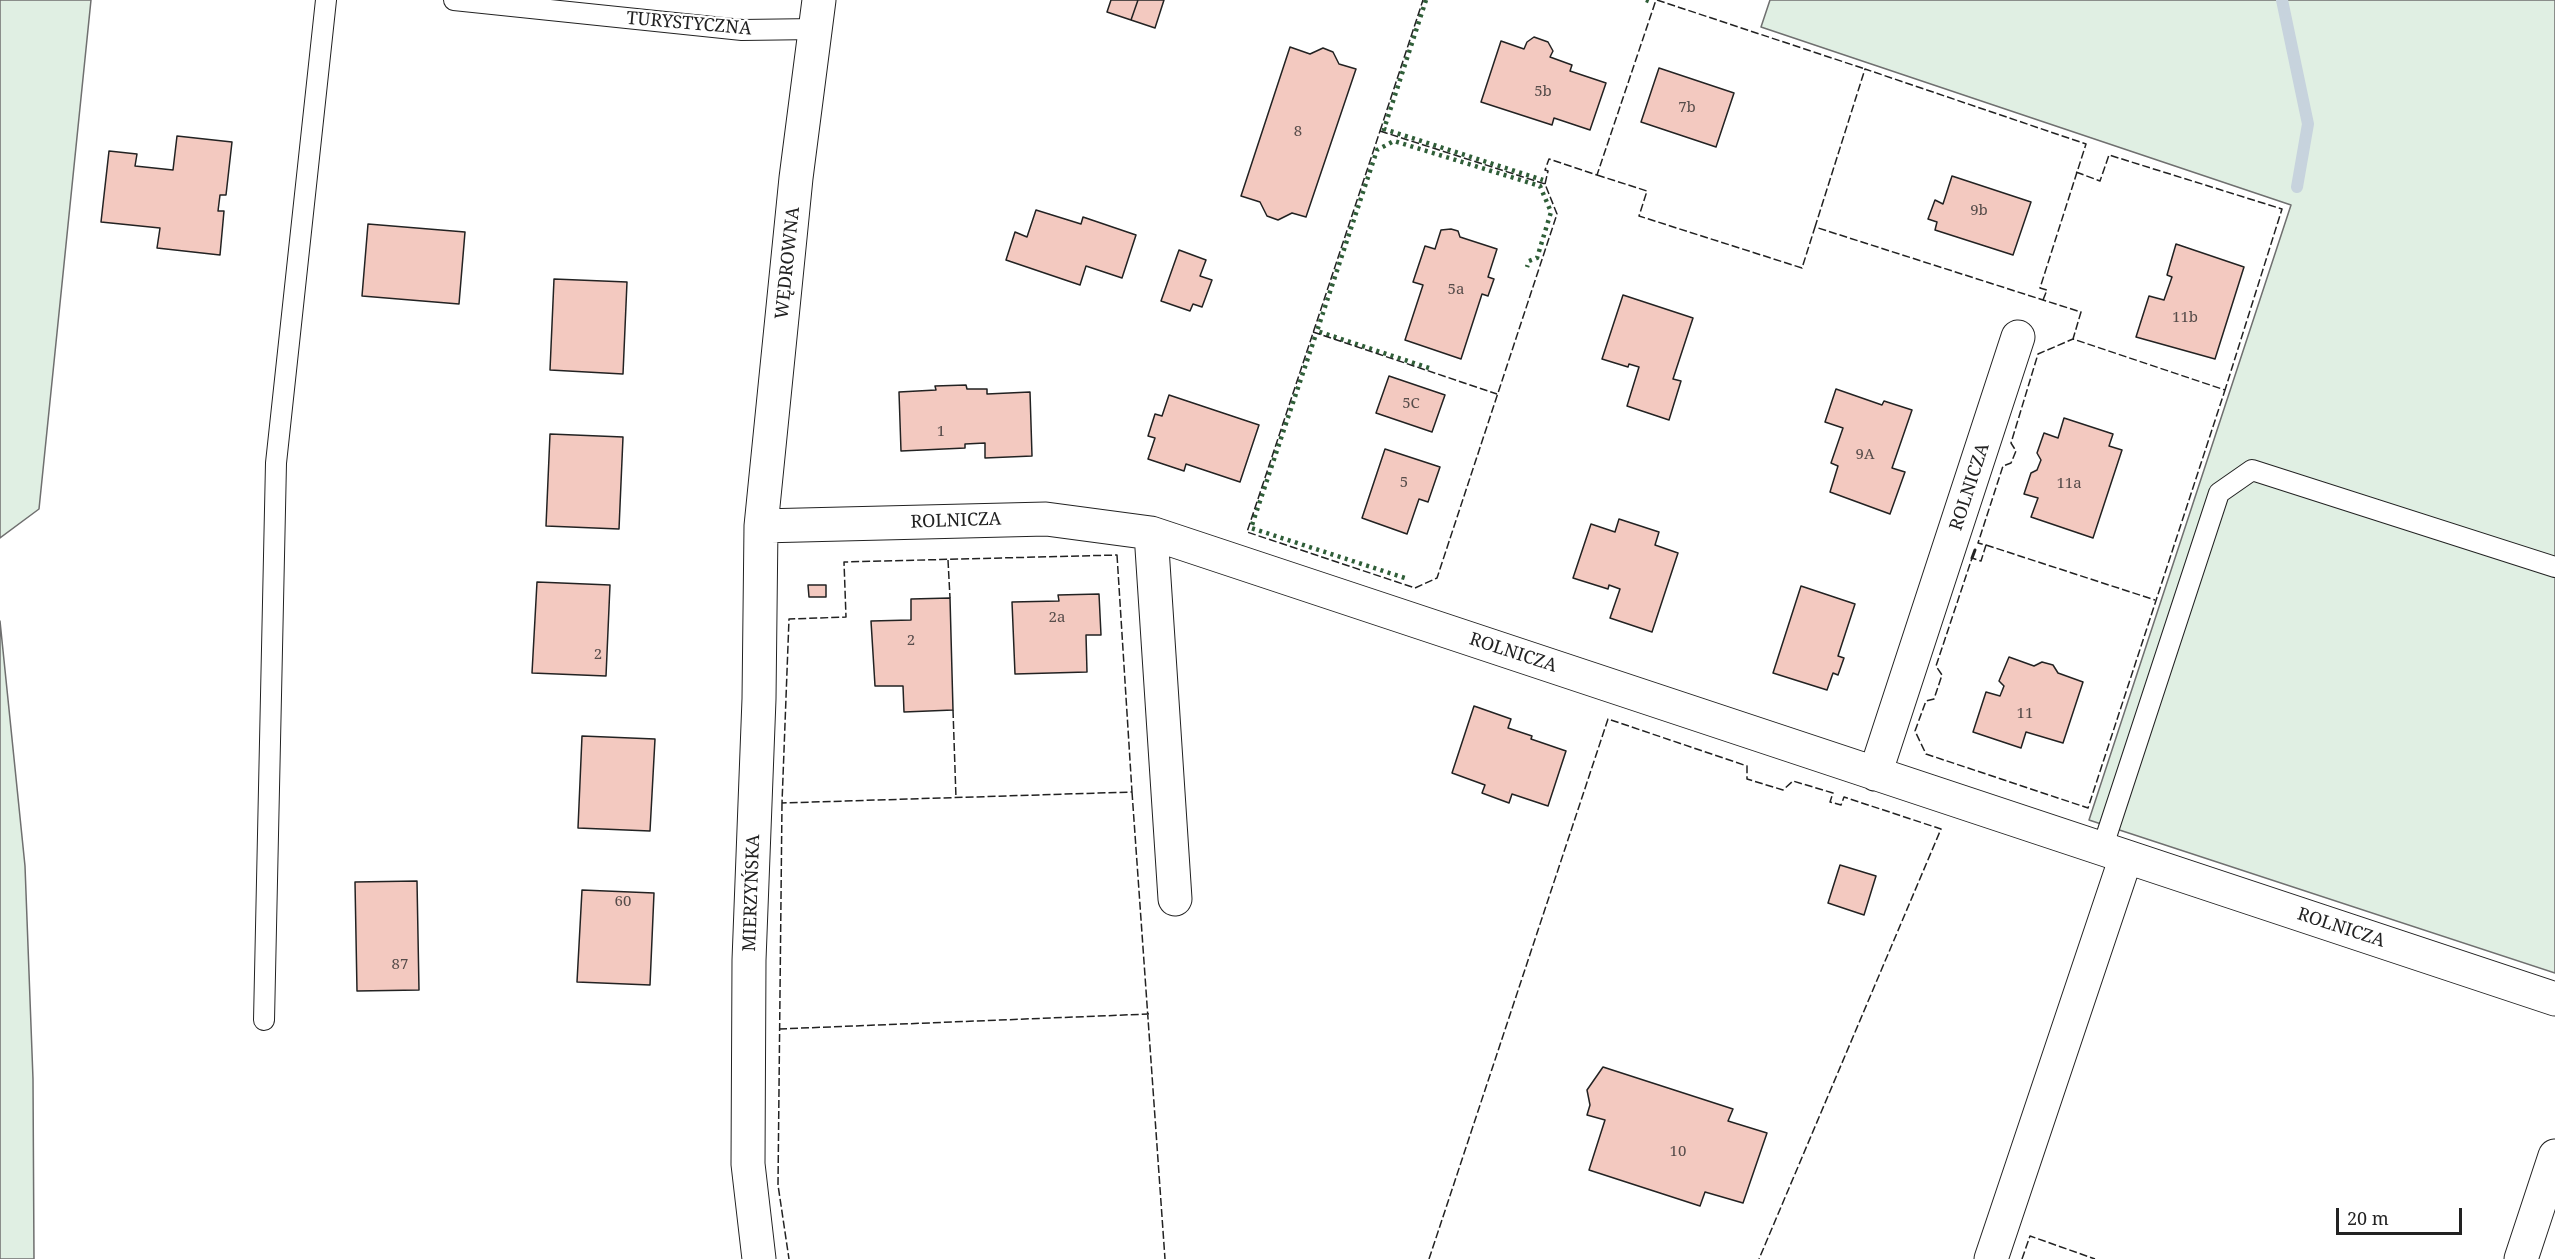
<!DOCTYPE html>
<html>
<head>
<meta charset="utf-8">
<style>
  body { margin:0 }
  #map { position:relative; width:2555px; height:1259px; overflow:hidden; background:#fff; font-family:"Noto Serif",serif }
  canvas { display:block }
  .scale { position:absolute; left:2336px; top:1208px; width:126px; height:27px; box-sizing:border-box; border:3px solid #222; border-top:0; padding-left:8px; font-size:18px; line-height:21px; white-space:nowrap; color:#222; -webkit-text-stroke:4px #fff; paint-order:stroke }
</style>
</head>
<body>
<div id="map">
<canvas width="2555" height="1259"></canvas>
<div class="scale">20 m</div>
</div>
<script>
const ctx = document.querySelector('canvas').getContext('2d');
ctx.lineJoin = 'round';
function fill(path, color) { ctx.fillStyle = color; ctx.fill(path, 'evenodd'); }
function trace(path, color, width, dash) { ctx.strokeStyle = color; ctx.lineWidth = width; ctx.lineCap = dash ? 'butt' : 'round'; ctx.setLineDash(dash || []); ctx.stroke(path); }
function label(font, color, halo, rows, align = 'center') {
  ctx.font = font + ' "Noto Serif",serif'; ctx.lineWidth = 4.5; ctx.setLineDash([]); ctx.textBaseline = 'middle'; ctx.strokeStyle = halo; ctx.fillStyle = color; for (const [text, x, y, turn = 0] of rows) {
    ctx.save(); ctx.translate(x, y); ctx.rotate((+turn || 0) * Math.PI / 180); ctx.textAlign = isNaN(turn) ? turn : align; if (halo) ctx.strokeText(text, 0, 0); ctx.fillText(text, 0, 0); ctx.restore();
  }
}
const green = new Path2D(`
  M0,0H91L39,509L0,538Z
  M1770,0H2555V973L2089,820L2291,205L1761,27Z
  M0,621L25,866L33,1079L34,1259H0Z`);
const stream = new Path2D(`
  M2282,0L2308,124L2297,187`);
const building = new Path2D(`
  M1111,0H1138L1131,20L1107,12Z
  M1138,0H1164L1155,28L1131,20Z
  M1534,37L1548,42L1553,51L1550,57L1572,65L1570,71L1606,83L1590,130L1554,118L1552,125L1481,102L1501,41L1524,49L1527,42Z
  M1290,47L1310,54L1323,48L1333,52L1339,64L1356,69L1306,217L1292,213L1278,220L1267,216L1260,202L1241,196Z
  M1659,68L1734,93L1716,147L1641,122Z
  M177,136L232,142L226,195H220L218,211H224L220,255L157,248L160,228L101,222L109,151L137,154L135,166L173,170Z
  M1952,176L2031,202L2013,255L1935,230L1937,222L1928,219L1935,200L1943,204Z
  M1036,210L1081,224L1083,217L1136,235L1122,278L1086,266L1080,285L1006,260L1015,232L1027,237Z
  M368,224L465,232L459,304L362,296Z
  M1451,229L1458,231L1460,237L1497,249L1488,277L1494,279L1488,296L1482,294L1461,359L1405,340L1423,285L1413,282L1425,246L1435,249L1441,230Z
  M2176,244L2244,267L2215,359L2136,337L2149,296L2164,300L2172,277L2167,275Z
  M1179,250L1206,260L1200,276L1212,280L1202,307L1193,304L1190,311L1161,301Z
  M554,279L627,282L623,374L550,370Z
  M1623,295L1693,318L1673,379L1681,381L1669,420L1627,406L1639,367L1629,364L1628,367L1602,359Z
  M1389,376L1445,395L1432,432L1376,413Z
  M966,385L967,389H987V394L1030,392L1032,456L985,458V443L965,444V448L901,451L899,392L936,390L935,386Z
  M1836,389L1882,405L1884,401L1912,410L1892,468L1905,472L1890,514L1830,492L1838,466L1831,463L1843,428L1825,422Z
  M1169,395L1259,425L1240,482L1186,464L1184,471L1148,459L1155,438L1148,436L1155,414L1162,416Z
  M2064,418L2113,434L2109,446L2122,450L2093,538L2031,517L2038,498L2024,494L2031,473L2037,470L2041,460L2037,453L2044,433L2058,438Z
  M550,434L623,437L619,529L546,526Z
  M1385,449L1440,467L1428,502L1419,499L1407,534L1362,518Z
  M1619,519L1659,532L1655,545L1678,553L1652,632L1610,618L1620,589L1609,585L1608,589L1573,578L1591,524L1615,532Z
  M537,582L610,585L606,676L532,673Z
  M808,585H826V597H809Z
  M1801,586L1855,604L1838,656L1844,658L1838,675L1833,673L1827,690L1773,673Z
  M1099,594L1101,635H1086L1087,672L1015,674L1012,602L1059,601L1058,595Z
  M950,598L953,710L904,712L903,686H875L871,621L911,620V599Z
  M2009,657L2034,666L2042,662L2053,665L2058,673L2083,682L2063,743L2026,732L2021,748L1973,732L1986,692L2000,696L2004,686L1999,681Z
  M1474,706L1511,719L1508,728L1532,736L1531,739L1566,751L1548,806L1512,794L1509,803L1482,793L1485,785L1452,773Z
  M582,736L655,739L650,831L578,828Z
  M1840,865L1876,876L1864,915L1828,903Z
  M417,881L419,990L357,991L355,882Z
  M582,890L654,893L650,985L577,982Z
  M1603,1067L1733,1109L1728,1121L1767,1133L1743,1203L1705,1192L1700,1206L1589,1170L1605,1120L1587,1115L1590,1105L1587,1090Z`);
const service = new Path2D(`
  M454,0L742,30L816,29
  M2102,849L2219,493L2252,470L2555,567
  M264,1020L276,463L326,0`);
const minor = new Path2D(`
  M761,526L1046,519L1151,533L2555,999
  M1151,533L1175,899
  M1875,774L2018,337
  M759,1259L748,1164L749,960L759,699L761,526L796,178L819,0
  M1991,1259L2126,857
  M2521,1259L2555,1156`);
const hedge = new Path2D(`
  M1426,0L1384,129L1543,180
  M1646,0L1651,2
  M1315,337L1251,528L1408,579
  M1429,368L1317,331L1377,150L1394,141L1540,186L1551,212L1537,258L1529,261L1527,267`);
const fence = new Path2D(`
  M1657,0L1865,69
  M1380,131L1545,184L1557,214L1437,578L1415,588L1247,532Z
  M1380,131L1423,0
  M2076,172L2100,181L2109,155L2282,209L2225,390
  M1597,175L1647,191L1639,216L1802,268L1815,227
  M1545,184L1548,171L1545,170L1549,159L1597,175L1656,0
  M2043,300L2047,290L2040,288L2086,144L1865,69L1815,227L2043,300L2081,312L2073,339L2225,390L2088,808L1926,754L1915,731L1926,701L1934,699L1942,675L1936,666L1972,558L1981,561L1986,545L1978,543L2003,466L2011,463L2016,451L2011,443L2038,354L2073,339
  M1313,332L1497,394
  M1986,545L2155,600
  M1117,555L1132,792L782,803L789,619L846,617L844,562Z
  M948,560L950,598
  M953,710L956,798
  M1132,792L1165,1259
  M782,803L778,1185L789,1259
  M779,1029L1149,1014
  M1429,1259L1608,719L1747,766V779L1783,790L1793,781L1833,793L1830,802L1841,805L1844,797L1941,829L1759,1259
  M2022,1259L2030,1236L2095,1259`);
const wall = new Path2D(`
  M1972,558L1975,550`);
const numberNames = [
  ["5b",1543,92],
  ["7b",1687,108],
  ["8",1298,132],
  ["9b",1979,211],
  ["5a",1456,290],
  ["11b",2185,318],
  ["5C",1411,404],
  ["1",941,432],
  ["9A",1865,455],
  ["5",1404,483],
  ["11a",2069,484],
  ["2a",1057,618],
  ["2",911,641],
  ["2",598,655],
  ["11",2025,714],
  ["60",623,902],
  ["87",400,965],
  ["10",1678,1152]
];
const streetNames = [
  ["TURYSTYCZNA",689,24,5],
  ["WĘDROWNA",788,263,-84],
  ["ROLNICZA",1970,487,-72],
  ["ROLNICZA",956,521,-2],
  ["ROLNICZA",1513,653,18],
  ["MIERZYŃSKA",752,893,-88],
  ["ROLNICZA",2341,928,18]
];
fill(green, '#e0efe3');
trace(green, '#6f6f6f', 1.5);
trace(stream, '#c7d3dd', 12);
fill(building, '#f3c9c0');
trace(building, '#222', 1.5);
trace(service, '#222', 22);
trace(minor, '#222', 35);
trace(service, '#fff', 20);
trace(minor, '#fff', 33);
trace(hedge, '#2f5e38', 4.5, [3, 4.5]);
trace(fence, '#222', 1.5, [8, 3]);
trace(wall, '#222', 3);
label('15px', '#564c4a', null, numberNames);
label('18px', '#222', '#fff', streetNames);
</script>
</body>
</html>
